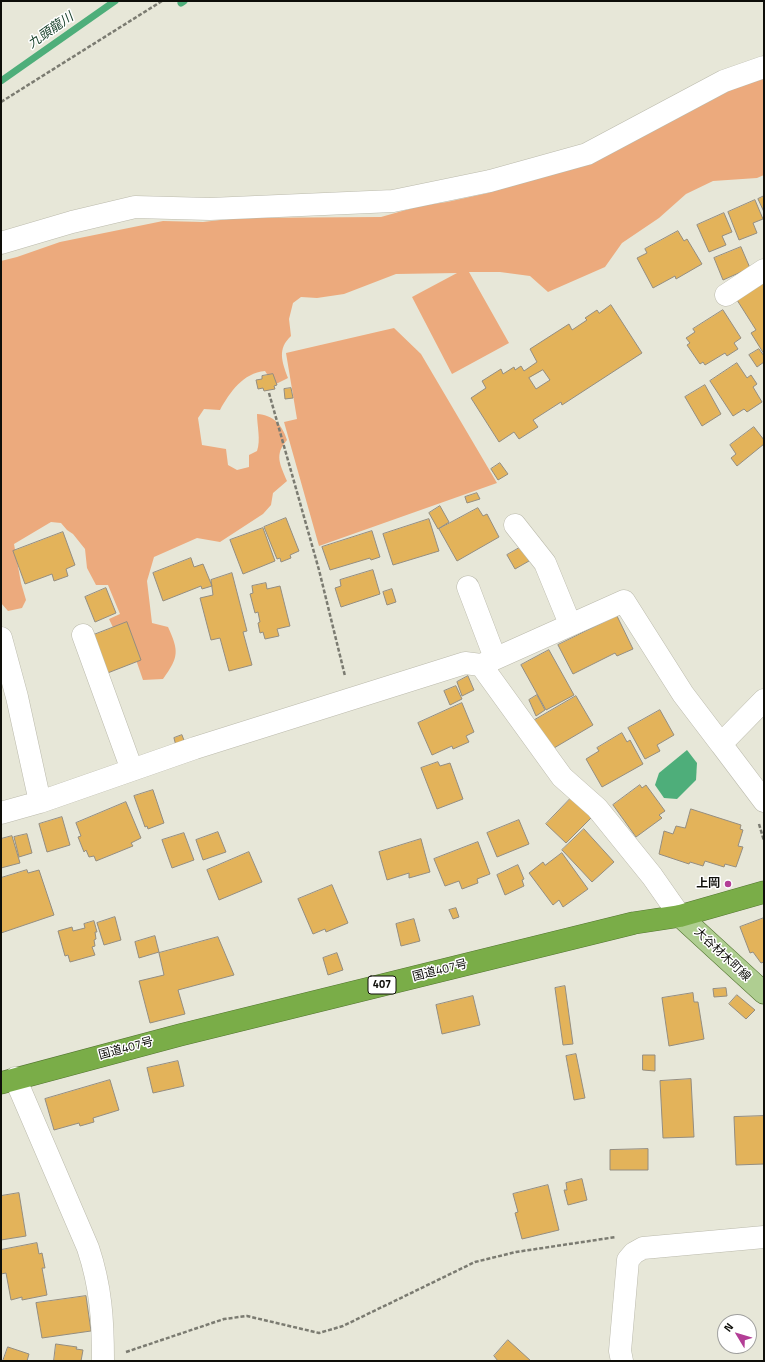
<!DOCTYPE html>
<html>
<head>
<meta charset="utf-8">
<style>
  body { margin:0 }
  #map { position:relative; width:765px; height:1362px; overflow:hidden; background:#e7e7d8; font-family:"Titillium Web",sans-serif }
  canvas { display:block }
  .frame { position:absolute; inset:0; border:2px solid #0e0e09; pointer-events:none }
  .north { position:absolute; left:717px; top:1314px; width:40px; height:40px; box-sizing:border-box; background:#fff; border:1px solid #9f9f9d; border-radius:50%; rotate:308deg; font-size:11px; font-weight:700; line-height:16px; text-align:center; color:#0e0e09 }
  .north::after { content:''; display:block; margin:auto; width:14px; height:18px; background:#b33e96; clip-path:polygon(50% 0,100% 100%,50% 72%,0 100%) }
</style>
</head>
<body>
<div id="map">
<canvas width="765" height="1362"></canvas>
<div class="frame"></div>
<div class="north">N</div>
</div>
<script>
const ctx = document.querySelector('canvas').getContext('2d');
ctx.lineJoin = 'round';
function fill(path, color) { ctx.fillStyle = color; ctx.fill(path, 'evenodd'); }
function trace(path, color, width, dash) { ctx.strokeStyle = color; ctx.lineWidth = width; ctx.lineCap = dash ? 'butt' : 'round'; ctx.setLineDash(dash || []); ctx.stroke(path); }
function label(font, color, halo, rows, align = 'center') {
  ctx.font = font + ' "Titillium Web","Noto Sans JP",sans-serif'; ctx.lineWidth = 3; ctx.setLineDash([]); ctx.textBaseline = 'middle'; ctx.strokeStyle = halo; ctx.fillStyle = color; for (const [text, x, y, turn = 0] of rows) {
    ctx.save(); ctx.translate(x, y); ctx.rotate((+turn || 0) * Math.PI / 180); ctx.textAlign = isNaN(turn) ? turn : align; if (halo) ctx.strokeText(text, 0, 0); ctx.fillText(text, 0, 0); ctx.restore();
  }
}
const green = new Path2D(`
  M764,75V175L757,178L713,181L686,194L659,218L622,243L605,267L548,292L530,276L500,272H469L509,343L452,374L412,297L457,273L396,274L344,294L317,298L301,297L293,303L289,319L291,336C277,349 282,362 288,378L276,384L271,380L265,371C243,373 230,392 220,410L204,409L198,418L202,445L226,449L228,465L237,470L249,467V455L257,451C261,440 257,426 257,414C274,415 282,425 287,440C274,455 280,464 287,481L273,493L271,505L263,514L220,542L197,538L154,557L147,581L152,623L168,627C179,651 179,657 163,679L143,680L134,654L119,640L109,619L120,614L108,585H96L87,568L85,549L73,534L67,530L61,523L51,522L14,544L21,583L26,600L22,608L8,611L1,603V261L17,257L60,242L163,221L203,222L237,218L381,217L420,206L447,202L488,193Z
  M394,328L421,354L497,483L319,546L284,422L297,419L286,353Z`);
const water = new Path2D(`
  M687,750L697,763L696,780L677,799L664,798L655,785L659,773Z`);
const stream = new Path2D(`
  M181,3L184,1
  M1,81L115,1`);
const building = new Path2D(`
  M764,196V212L758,199Z
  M755,200L763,219L753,223L757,233L739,240L728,212Z
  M724,213L732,232L722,236L726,245L709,252L697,225Z
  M678,231L684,241L687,239L702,264L676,279L675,276L653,288L637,258L647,253L645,249Z
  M741,247L750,268L723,280L714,258Z
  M764,278V354L751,333L756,330L737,300Z
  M611,305L642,353L562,405L561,402L533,420L538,427L519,439L514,432L499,442L471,398L486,388L482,381L501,369L503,374L514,367L515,370L521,366L524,371L537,362L530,349L569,324L572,330L587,320L585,318L597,310L599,313ZM543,370L550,380L536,389L529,378Z
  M723,310L741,338L734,343L738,349L727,356L725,353L705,365L703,362L700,364L687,345L690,343L686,338L695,332L693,329Z
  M759,349L764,356V362L757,367L749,355Z
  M737,363L747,378L751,375L757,384L753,387L762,402L747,412L744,409L733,416L710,381Z
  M273,374L277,385L274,386L275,389L264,391L263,388L258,389L256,380L262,379V376Z
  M705,385L721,414L702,426L685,397Z
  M291,388L293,398L285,399L284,389Z
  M754,427L764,440V444L737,466L731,458L736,454L730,445Z
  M500,463L508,474L498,480L491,469Z
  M477,493L480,499L467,503L465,497Z
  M440,506L449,522L438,529L429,513Z
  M478,508L483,516L487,514L499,537L457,561L439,529Z
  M286,518L299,551L290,555L291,558L281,562L280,558L277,559L264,527Z
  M429,519L439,551L393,565L383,534Z
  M263,528L275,561L243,574L230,540Z
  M372,531L380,557L371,560L370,558L330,570L322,547Z
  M63,532L75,565L66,569L68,576L54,581L52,574L25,584L13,551Z
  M521,547L529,561L515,569L507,555Z
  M191,558L194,567L203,564L212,586L202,589L201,586L163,601L153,573Z
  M373,570L380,594L341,607L335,588L341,586L340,580Z
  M232,573L247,631L243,632L252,665L229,671L220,638L211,640L200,598L213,595L211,580Z
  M266,583L267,589L280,586L290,626L277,629L279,636L265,639L263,632L260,633L258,623L260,622L258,612L255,613L250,594L253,593L252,586Z
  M106,588L116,613L95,622L85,597Z
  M392,589L396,602L387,605L383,592Z
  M617,616L633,649L617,656L615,653L573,674L558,645Z
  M127,622L141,660L105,674L91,636Z
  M549,650L574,695L546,710L521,665Z
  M468,676L474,690L462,696L457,682Z
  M456,686L462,699L450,705L444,691Z
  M537,695L545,710L536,716L529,700Z
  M576,696L593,725L554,748L533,721Z
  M462,703L474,732L466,736L469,742L453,749L452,746L432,755L418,723Z
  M660,710L674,735L657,745L660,751L645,759L628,728Z
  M622,733L627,742L630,740L643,764L602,787L586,759L599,751L597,748Z
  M182,735L185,743L176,746L174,738Z
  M438,762L440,766L450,763L463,799L437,809L421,768Z
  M640,785L642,788L646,785L665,811L659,815L662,818L636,837L613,805Z
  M153,790L164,823L148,829L147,826L145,827L134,796Z
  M571,798L592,817L566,843L546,824Z
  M126,802L141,838L131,843L133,846L96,861L94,856L89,857L86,850L84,852L78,837L81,836L76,823Z
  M691,809L741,825L740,829L743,830L738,846L743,847L736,867L725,864L724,867L705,861L703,866L690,862L689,864L659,854L664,831L673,834L676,826L685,828Z
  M62,817L70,845L47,852L39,824Z
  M519,820L529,844L497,857L487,833Z
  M584,829L614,862L592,882L562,850Z
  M218,832L226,852L203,860L196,840Z
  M184,833L194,860L172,868L162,840Z
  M27,834L32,853L19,857L14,837Z
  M12,836L20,863L1,868V839Z
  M421,839L430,872L409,878V873L387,880L379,852Z
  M478,842L490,874L477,879L478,883L462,889L459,881L445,886L434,859Z
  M249,852L262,882L219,900L207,870Z
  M562,853L588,889L563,907L559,900L553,905L529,873L543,862L545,865Z
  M518,865L524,879L522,880L524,886L505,895L497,875Z
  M27,870L28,873L39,870L54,915L1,933V878Z
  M332,885L348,923L326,932L325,929L313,934L298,899Z
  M456,908L459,917L453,919L449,910Z
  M115,917L121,940L104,945L97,923Z
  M764,918V962L761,963L753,952L750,953L740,927Z
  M414,919L420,941L401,946L396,924Z
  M94,921L97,932H95L96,939L94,940L95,946L92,947L95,955L70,962L68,955L65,956L58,931L72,927L73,931L85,928L84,924Z
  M155,936L159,952L139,958L135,942Z
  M218,937L234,975L178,990L185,1014L150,1023L139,981L164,975L159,953Z
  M337,953L343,970L328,975L323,958Z
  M565,986L573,1044L563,1045L555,988Z
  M726,988L727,996L714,997L713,989Z
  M693,993L694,1002H698L704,1039L669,1046L662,998Z
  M737,995L755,1010L746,1019L729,1004Z
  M473,996L480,1025L442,1034L436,1005Z
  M576,1054L585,1098L574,1100L566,1056Z
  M643,1055H655V1071L643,1070Z
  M178,1061L184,1086L153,1093L147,1068Z
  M691,1079L694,1137L663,1138L660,1081Z
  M110,1080L119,1110L93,1118L94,1122L80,1126L79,1123L54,1130L45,1099Z
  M764,1116V1164L736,1165L734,1117Z
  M648,1149V1170H610V1150Z
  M582,1179L587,1200L568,1205L564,1190H567L566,1183Z
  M548,1185L559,1230L522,1239L515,1213L518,1212L513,1194Z
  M19,1193L26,1236L1,1240V1196Z
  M37,1243L39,1254L42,1253L45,1268H42L47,1295L22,1300V1297L11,1300L6,1273L1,1274V1250Z
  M86,1296L91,1331L42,1338L36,1303Z
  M508,1340L531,1361H498L494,1356Z
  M56,1344L77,1347L76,1349L83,1350L81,1361H54Z
  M8,1347L29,1354L27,1361H3Z`);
const path = new Path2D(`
  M1,102L162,1
  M269,393L319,570L345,676
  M759,824L764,841
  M126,1352L224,1319L247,1316L319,1333L343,1326L475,1262L516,1252L616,1237`);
const minor = new Path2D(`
  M1,243L72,222L135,207L210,209L393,201L490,181L587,154L724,81L764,67
  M726,295L764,270
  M515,525L545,563L570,624
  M468,587L495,658
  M83,635L132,770
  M1,638L17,697L40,802
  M481,665L624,601L683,694L721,744
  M764,700L721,744L764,801
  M1,813L40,802L195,748L465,663L481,665L562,777L597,808L652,876L680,916
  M15,1078L88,1248C101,1287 103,1320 103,1361
  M622,1361L620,1351L628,1260L634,1253L643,1248L764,1237`);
const major = new Path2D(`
  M680,916L764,993`);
const highway = new Path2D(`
  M1,1083L180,1035L634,923L680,916L764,892`);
const markers = [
  [728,884,4,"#b33e96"]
];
const shields = [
  [382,985,28]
];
const shieldNames = [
  ["407",382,985]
];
const poiNames = [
  ["上岡",720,884]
];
const streetNames = [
  ["大谷材木町線",722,955,43],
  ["国道407号",440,971,-14],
  ["国道407号",126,1049,-15]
];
const waterNames = [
  ["九頭龍川",51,31,-35]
];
fill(green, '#ecaa7d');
fill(water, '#4eae7a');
trace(stream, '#4eae7a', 7);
fill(building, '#e3b35a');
trace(building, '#948d80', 1);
trace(minor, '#bbbaac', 23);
trace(major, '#547532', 23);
trace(highway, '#547532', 23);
trace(path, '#7b7b71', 2.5, [4, 2]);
trace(minor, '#fff', 22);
trace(major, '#afce91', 22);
trace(highway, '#7aad48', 22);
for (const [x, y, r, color] of markers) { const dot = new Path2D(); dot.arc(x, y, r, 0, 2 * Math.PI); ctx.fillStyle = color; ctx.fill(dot); trace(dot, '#fff', 1.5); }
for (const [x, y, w] of shields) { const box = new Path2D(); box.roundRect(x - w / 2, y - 9, w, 18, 3); ctx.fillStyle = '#fff'; ctx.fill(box); trace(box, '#0e0e09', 1); }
label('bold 11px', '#0e0e09', null, shieldNames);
label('bold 12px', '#0e0e09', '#fff', poiNames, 'right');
label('12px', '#0e0e09', '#fff', streetNames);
label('italic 13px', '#153e28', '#fff', waterNames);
</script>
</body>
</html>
